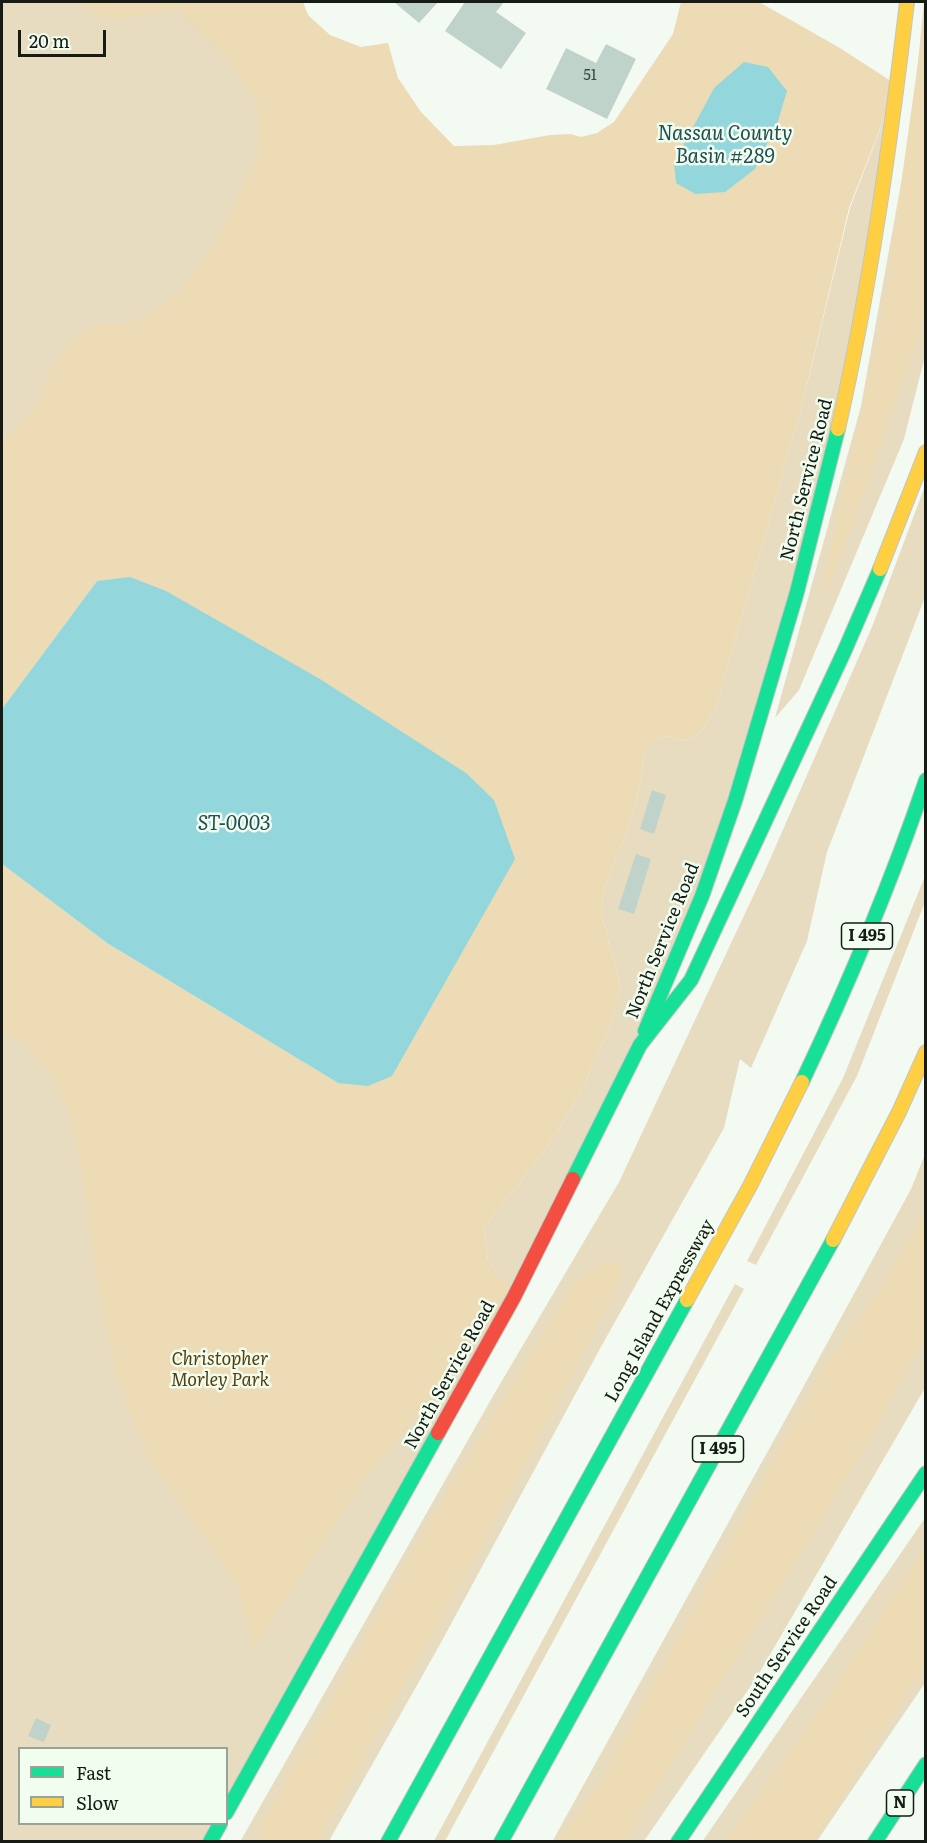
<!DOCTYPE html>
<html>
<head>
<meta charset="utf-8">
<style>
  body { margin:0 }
  #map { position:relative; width:927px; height:1843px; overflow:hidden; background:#f3faf2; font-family:Literata,serif }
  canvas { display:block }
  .frame { position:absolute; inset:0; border:3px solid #161b16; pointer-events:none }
  .legend { position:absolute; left:18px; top:1747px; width:210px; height:78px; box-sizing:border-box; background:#f0fdef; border:2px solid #99a398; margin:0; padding:8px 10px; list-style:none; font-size:18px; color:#161b16 }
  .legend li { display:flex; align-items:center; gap:12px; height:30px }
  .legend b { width:30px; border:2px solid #99a398 }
  .scale { position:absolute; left:18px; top:30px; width:88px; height:27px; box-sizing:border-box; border:3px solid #161b16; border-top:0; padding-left:8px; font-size:18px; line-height:21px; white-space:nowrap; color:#161b16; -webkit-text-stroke:4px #f0fdef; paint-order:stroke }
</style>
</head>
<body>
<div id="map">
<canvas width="927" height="1843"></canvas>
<div class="frame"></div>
<ul class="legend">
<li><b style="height:8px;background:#16e098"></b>Fast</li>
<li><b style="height:8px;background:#ffcf43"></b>Slow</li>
</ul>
<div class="scale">20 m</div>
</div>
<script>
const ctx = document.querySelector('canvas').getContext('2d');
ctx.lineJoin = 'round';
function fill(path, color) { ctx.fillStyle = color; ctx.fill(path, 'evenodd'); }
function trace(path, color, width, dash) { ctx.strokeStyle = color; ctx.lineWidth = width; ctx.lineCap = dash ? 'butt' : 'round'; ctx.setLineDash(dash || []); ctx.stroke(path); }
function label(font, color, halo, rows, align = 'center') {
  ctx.font = font + ' Literata,serif'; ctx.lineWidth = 5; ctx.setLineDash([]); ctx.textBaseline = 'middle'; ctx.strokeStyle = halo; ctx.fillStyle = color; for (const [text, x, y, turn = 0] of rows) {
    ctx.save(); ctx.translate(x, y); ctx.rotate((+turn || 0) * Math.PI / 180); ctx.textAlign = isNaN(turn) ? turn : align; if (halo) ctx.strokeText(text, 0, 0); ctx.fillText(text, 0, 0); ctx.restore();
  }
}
const green = new Path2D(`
  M2,2H238L369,89L2,506Z
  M924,2H925V356L904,439L799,690L775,718L861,406L912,122Z
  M897,85L853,336L830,449L791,600L748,751L704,881L633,1048L514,1297L227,1809L226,1748H20V1824H218L208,1841H2V974L513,1296L488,1261L484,1227L550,1144L580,1094L613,1019L620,987L615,961L609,946L607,931L602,919L601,907L604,888L628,829L640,786L644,754L652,744L659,738L667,736L682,741L693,738L705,727L716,707L802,405L850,208Z
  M925,486V597L827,852L807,941L751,1068L740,1059L724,1128L602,1345L438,1648L329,1841L240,1842L493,1396L619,1182L763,875L872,627Z
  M925,876V902L857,1076L756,1265L747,1261L843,1078Z
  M925,1154V1388L757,1677L644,1841L552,1842L800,1393L911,1189Z
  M735,1284L744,1289L445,1841H434Z
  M925,1518V1683L817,1841L702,1842Z`);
const forest = new Path2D(`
  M73,2H303L308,15L330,35L361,47L388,43L398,78L421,112L454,146L494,145L550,135L570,134L581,137L597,133L614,122L673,34L681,2H759L840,48L897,85L849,208L802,405L716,707L705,727L693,738L682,741L667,736L659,738L652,744L644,754L640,786L628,829L604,888L601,907L602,919L607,931L609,946L615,961L620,988L613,1019L580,1094L550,1144L484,1227L488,1261L514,1297L363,1481L253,1650L237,1586L148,1457L118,1382L97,1282L85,1197L72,1121L52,1075L24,1044L2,1032V864L107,943L338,1083L97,581L2,709V443L39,401L48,373L65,348L80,333L100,324H120L141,319L177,295L218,238L259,151L257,104L226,57L177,9L111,21L73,3Z
  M925,12V311L919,336L872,471L827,593L823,586L885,300Z
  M925,1211V1336L865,1449L624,1841H558L602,1779L824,1367L878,1292Z
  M606,1260L617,1263L623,1271L610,1302L492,1528L335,1809L319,1841H263L260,1825L278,1795L428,1524L573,1284Z
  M925,1547V1666L814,1841H727L824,1702Z`);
const water = new Path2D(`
  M744,62L768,67L787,91L778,121L755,169L725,192L695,194L676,183L674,163L714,88Z
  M130,577L166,591L320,679L466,773L494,800L515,859L392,1076L368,1086L338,1083L107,943L2,864V709L97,581Z`);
const building = new Path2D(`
  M394,2H438L419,23Z
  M465,2H504L496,12L526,33L501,69L445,31Z
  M606,44L636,59L607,119L546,89L566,48L596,63Z
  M652,790L666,795L654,834L640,829Z
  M636,854L651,859L634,914L618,909Z
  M36,1718L51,1725L44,1742L28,1736Z`);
const fast = new Path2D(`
  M645,1031L702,896L735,801L797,592L838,429
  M640,1045L691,980L844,652L880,569
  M802,1082C849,983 891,883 926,780
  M573,1179L640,1045
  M226,1813L438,1433
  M210,1842L220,1824
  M388,1842L687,1300
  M501,1842L833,1240
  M678,1842L926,1473
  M875,1842L926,1764`);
const slow = new Path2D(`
  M838,429C870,288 890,146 907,2
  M880,569L926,452
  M833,1240L899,1112L926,1052
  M687,1300L750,1186L802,1082`);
const jam = new Path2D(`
  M438,1433L514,1297L573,1179`);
const numberNames = [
  ["51",590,76]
];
const shields = [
  [867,936,51],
  [718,1449,51],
  [900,1803,27]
];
const shieldNames = [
  ["I 495",867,936],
  ["I 495",718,1449],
  ["N",900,1803]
];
const streetNames = [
  ["North Service Road",807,480,-76],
  ["North Service Road",663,941,-68],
  ["Long Island Expressway",660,1311,-61],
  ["North Service Road",450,1375,-61],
  ["South Service Road",787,1647,-56]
];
const parkNames = [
  ["Christopher",220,1360],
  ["Morley Park",220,1381]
];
const waterNames = [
  ["Nassau County",725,134],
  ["Basin #289",725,157],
  ["ST-0003",234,824]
];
fill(green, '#e7dcc0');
fill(forest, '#ecdbb5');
fill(water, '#93d7dc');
fill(building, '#bfd3cb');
trace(fast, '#c1c6c0', 16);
trace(slow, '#c1c6c0', 16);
trace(jam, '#c1c6c0', 16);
trace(fast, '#16e098', 14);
trace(slow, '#ffcf43', 14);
trace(jam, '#f24e42', 14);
label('15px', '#404943', null, numberNames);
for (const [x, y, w] of shields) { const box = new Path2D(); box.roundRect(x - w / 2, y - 13, w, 26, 4.5); ctx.fillStyle = '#f0fdef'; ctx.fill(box); trace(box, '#161b16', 1.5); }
label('bold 16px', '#161b16', null, shieldNames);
label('18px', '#161b16', '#f0fdef', streetNames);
label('italic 18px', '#573e0b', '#f0fdef', parkNames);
label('italic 20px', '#234e54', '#f0fdef', waterNames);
</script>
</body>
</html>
